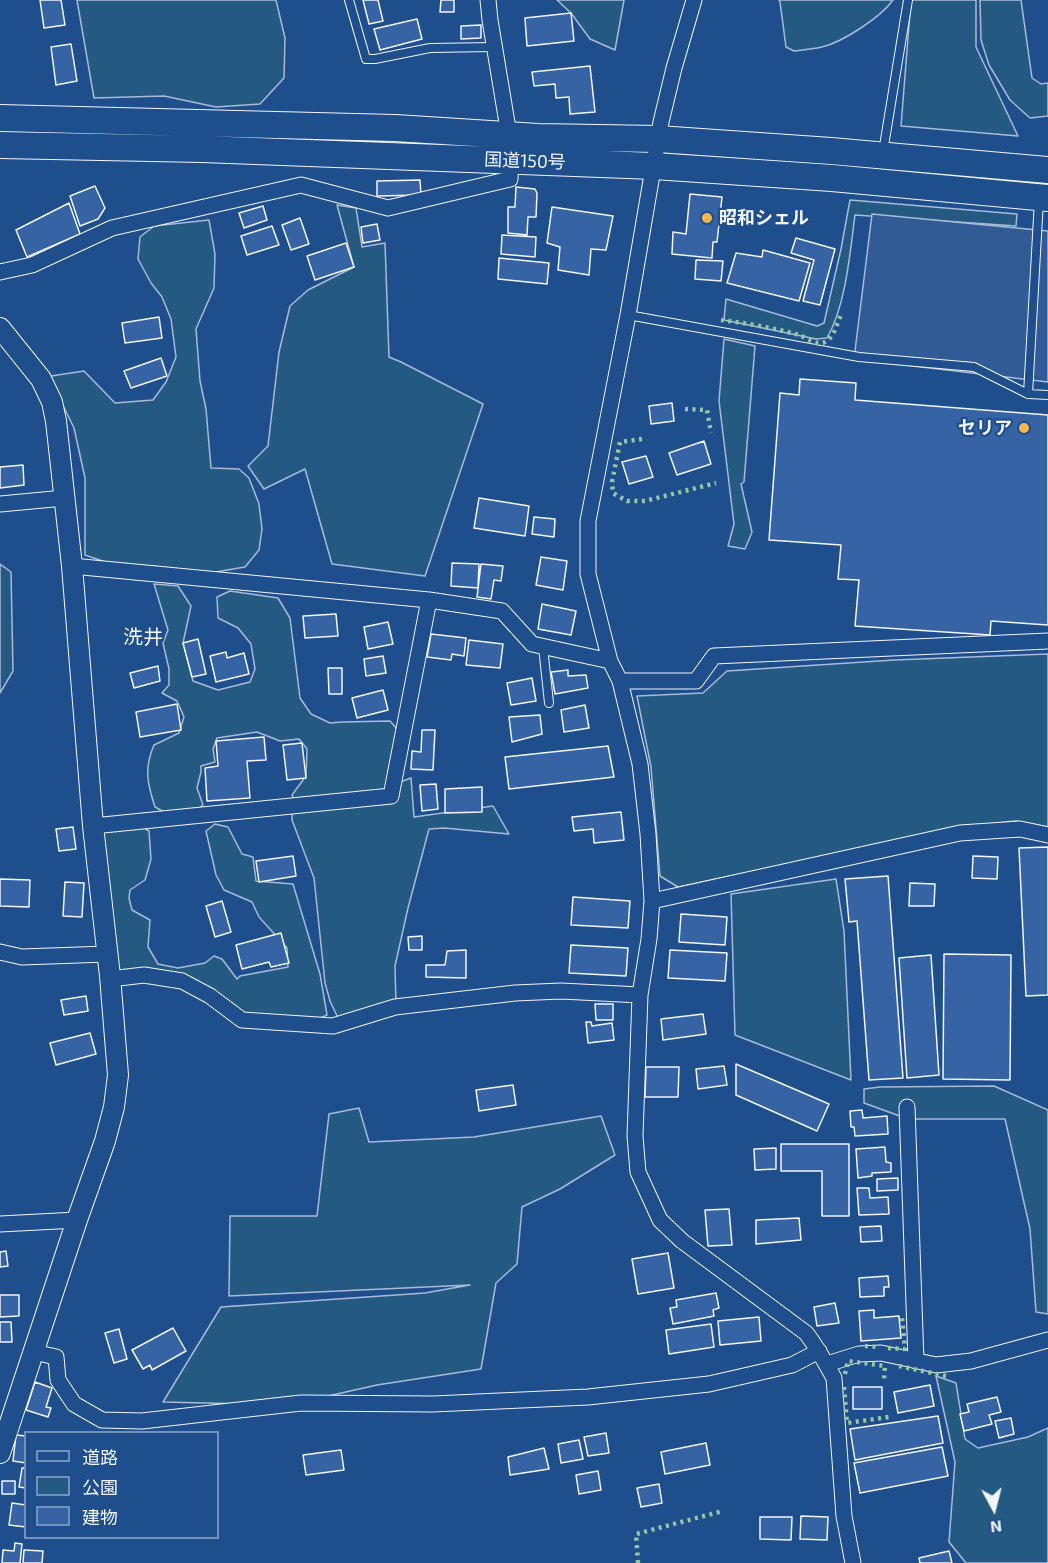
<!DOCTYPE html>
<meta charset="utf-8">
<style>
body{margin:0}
#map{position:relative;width:1048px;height:1563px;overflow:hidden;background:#1f4e8c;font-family:"Exo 2","Noto Sans JP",sans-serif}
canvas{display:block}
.legend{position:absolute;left:24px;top:1431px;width:195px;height:108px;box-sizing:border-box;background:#1f4e8c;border:2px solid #7391ba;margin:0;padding:8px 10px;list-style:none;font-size:18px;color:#f2f6ff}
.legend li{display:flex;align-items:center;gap:12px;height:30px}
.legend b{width:30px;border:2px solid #7391ba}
.north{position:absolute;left:964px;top:1479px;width:60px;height:60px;-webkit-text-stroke:4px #1f4e8c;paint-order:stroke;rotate:173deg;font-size:16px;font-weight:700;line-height:24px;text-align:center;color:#f2f6ff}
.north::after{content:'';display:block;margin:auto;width:21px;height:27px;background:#f2f6ff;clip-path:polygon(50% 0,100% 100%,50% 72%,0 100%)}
</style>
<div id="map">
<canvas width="1048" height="1563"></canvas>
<ul class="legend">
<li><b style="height:8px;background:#1f4e8c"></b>道路</li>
<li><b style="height:16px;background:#245a82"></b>公園</li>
<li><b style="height:16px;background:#3563a3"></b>建物</li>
</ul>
<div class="north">N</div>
</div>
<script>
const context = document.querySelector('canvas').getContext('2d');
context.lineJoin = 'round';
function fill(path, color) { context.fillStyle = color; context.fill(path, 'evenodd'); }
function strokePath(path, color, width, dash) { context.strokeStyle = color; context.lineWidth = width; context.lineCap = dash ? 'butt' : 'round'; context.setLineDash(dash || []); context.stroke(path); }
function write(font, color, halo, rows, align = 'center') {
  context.font = font + ' "Exo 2","Noto Sans JP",sans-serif'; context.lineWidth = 4.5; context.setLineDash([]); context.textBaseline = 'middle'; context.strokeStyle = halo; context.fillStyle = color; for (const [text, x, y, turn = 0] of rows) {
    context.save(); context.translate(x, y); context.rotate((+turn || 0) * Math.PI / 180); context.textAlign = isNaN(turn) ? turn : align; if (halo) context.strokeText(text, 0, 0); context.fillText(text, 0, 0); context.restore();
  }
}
const green = new Path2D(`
 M77 0H276L285 38 284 78 260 104 216 107 164 96 94 98Z
 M557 0H624L615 50 590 39 571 13Z
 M779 0H893C881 17 843 42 822 47 813 49 803 50 794 51L786 47 780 2Z
 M911 0H976V47L1018 136 901 126Z
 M980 0H1021L1032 78 1041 84 1048 83V116L1030 118 1010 100 989 65 981 40Z
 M850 200 1017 214 1016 226 855 215C850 252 846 305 827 338L816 339 724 320 726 299 817 326 824 323 841 249Z
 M337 205 356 208 362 247 385 243 389 357 401 362 483 404 425 576 332 564 305 469 264 489 248 466 268 446 279 352 290 306 308 290 354 267Z
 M209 220 215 254 214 288 196 329 200 381 206 409 211 468 239 469 249 478 259 504 262 529 259 550 245 567 204 574 153 566 120 567 85 555V478L74 428 56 391 51 376 84 371 115 403 153 400 166 382 176 357 171 319 162 297 151 283 138 259 140 237 154 226Z
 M724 339 755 346 744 482 741 484 752 532 745 549 728 546 734 524 719 401Z
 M0 564 11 572 13 671 0 693Z
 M154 584 178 586 191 606 183 643 193 681 218 690 250 682 255 669 251 644 238 628 218 618 217 597 230 591 278 598 290 618 300 698 311 714 330 723 343 722 390 721 397 729 398 783 411 778 414 817 493 806 509 834 444 828 429 829 408 908 395 966 396 1004 338 1018 330 1001 325 983 314 878 292 820V806L296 803 292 795 306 776 307 749 299 739 280 741 257 732 217 738 213 749 215 762 201 766V772L197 788 203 805 194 812 166 813 155 807C147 783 144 768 154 745L179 733 184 717 177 701 162 693 169 685V669L163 643 168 630Z
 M1048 654V827L1016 821 1005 822 793 863 678 887 660 876 651 767 637 696 703 693 727 671 894 660Z
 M129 819 149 831 151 859 145 880 130 890 129 898 132 910 150 920 148 947 158 964 178 968 205 963 214 956 222 959 237 979 240 976 288 967 287 948 259 917 252 902 224 890 216 875 206 831 215 824 228 827 242 854 253 857 256 881 293 884 320 974 327 1015 318 1019 255 1020 182 981 110 976 91 829Z
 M836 879 844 931 851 1080 735 1035 731 894Z
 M994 1086 1048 1110V1314L1036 1312 1030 1229 1005 1119H908L864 1103V1089L880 1087Z
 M359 1108 369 1142 474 1137 601 1116 615 1155 560 1189 522 1207 517 1264 496 1283 481 1369 377 1385 288 1405 163 1402 221 1307 425 1293 470 1285 229 1296 230 1216H317L329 1114Z
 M936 1376 956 1383 965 1439 978 1448 1028 1437 1048 1428V1563H966L949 1542 955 1462Z`);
fill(green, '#245a82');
strokePath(green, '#a8bbd7', 1.5);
const parking = new Path2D(`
 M872 214 1048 231V382L854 359Z`);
fill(parking, '#305b95');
strokePath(parking, '#a8bbd7', 1.5);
const building = new Path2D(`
 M40 0H61L65 25 44 28Z
 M363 0H378L383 21 369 24Z
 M441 0H454V12H440Z
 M571 13 574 41 527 46 525 18Z
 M417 19 422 39 380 50 374 29Z
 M481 25V38L461 39V26Z
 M71 44 77 81 56 85 51 47Z
 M590 66 595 112 570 114 569 97 556 98 555 84 534 86 532 72Z
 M420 180 421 195 377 196V181Z
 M95 186 105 208 98 219 80 226 70 196Z
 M516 187 535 189 537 193 536 217H528L527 235 508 233V207H515Z
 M690 194 722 197 717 242H713L712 258 672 254 673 232 686 234Z
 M69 203 80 234 27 257 16 230Z
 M263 206 267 220 244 228 239 213Z
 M552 207 613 216 606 250 591 249 589 275 558 270 560 247 547 243Z
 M300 218 309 244 291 250 282 225Z
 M377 224 380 240 363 243 361 227Z
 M272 226 279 245 247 255 241 236Z
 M502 235 536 237 535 257 501 254Z
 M796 238 835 249 820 305 803 301 814 260 791 253Z
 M346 243 354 267 315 280 307 256Z
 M763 250 810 263 799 301 727 283 736 253 762 257Z
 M499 258 549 263 547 284 498 279Z
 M696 260 723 261 721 281 695 279Z
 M159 317 162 338 125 343 122 323Z
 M161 358 167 376 131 388 124 371Z
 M800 379 856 383 855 400 1048 415V625L991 621 990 635 855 626 859 580 838 579 841 545 769 540 780 393 799 395Z
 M672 403 674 421 651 424 649 406Z
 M704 441 711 464 677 475 669 453Z
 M646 456 653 477 629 484 622 462Z
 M23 465 24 485 0 488V467Z
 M479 498 529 506 525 536 474 528Z
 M534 517 555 519 554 537 532 534Z
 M541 557 567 561 563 590 536 585Z
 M452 563 479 564 478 588 451 586Z
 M481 564 503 566 501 581 494 580 491 599 477 597Z
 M542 604 576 611 571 635 538 629Z
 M336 614 338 636 305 638 303 616Z
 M388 622 393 644 368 649 364 627Z
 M431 634 466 638 464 656 452 654 451 660 427 657Z
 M198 639 206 674 192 677 183 643Z
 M469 640 503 644 500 668 466 665Z
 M226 652 227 658 244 653 249 674 216 682 210 656Z
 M383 656 386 673 366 676 364 659Z
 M158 666 160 681 134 688 130 673Z
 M328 668H342V694H329Z
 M568 670V676L586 675 588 688 555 694 551 672Z
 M532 678 536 701 511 705 507 683Z
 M383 690 388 710 357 718 352 698Z
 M177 704 181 730 140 737 136 712Z
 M585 705 589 728 564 732 561 710Z
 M540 715 542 734 512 742 509 717Z
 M422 730H435L433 770 411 769 412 751 421 752Z
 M264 737 266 760 247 761 250 798 207 801 205 768 218 766 216 741Z
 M302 743 306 778 287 780 283 745Z
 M608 746 614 777 509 789 505 757Z
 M436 784 438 809 422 811 420 785Z
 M482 787V812L445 813V789Z
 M621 812 624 840 594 843 593 829 574 831 572 817Z
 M73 827 76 849 59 851 56 829Z
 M1048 847V995L1026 996 1019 848Z
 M293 856 296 876 259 882 256 861Z
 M973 856 998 857 997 879 972 878Z
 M888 876 903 1078 869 1080 857 921 849 922 845 879Z
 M0 879 30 880 29 907 0 906Z
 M65 882 84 883 82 917 63 916Z
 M910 883 935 884 934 906H909Z
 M573 897 630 901 628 928 571 925Z
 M222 901 231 932 215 937 206 906Z
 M681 914 727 917 725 945 679 942Z
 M281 933 289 963 271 967 269 962 242 969 236 945Z
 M422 936V950H409L408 937Z
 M571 945 628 948 626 976 569 973Z
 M466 950V978L426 977V965H445L447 951Z
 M670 950 727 953 725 981 668 978Z
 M944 954 1011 955 1010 1080 943 1079Z
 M931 955 939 1075 907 1078 899 958Z
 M86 996 88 1011 64 1015 61 1000Z
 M595 1004H613V1020H596Z
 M703 1014 706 1034 663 1040 661 1019Z
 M586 1022H591L592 1026 612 1023 614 1040 588 1043Z
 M90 1033 96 1054 56 1065 50 1043Z
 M736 1064 829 1104 817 1131 736 1095Z
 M724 1066 727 1085 698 1089 696 1069Z
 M646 1067H679L678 1097H645Z
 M513 1085 516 1105 479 1111 476 1090Z
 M862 1110 863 1118 887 1116 888 1134 855 1136 854 1127H851L850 1111Z
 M781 1144H849V1216H822V1171H781Z
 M885 1147 886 1162 891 1163V1172L872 1173V1176L858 1178 856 1149Z
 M776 1148V1169L755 1170 754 1149Z
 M898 1178V1190L877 1191V1179Z
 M857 1188H869L870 1198 888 1197 889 1214 859 1215Z
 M729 1209 732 1245 708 1246 705 1210Z
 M799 1218 801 1240 756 1244V1220Z
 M881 1226 882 1241 861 1242 860 1227Z
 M6 1251 8 1266 0 1267V1252Z
 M668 1253 674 1288 638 1294 632 1259Z
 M888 1276 889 1287H884V1296L860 1297 859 1278Z
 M716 1293 719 1308 713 1310 714 1316 673 1324 670 1308 677 1307 676 1300Z
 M0 1295H19V1316L0 1317Z
 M835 1303 839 1323 817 1326 814 1307Z
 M874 1310V1318L899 1316 901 1338 861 1341 859 1311Z
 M759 1317 761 1341 720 1345 718 1321Z
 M0 1322H11L12 1342H0Z
 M711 1324 714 1347 669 1354 666 1330Z
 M173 1328 186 1351 152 1370 150 1365 143 1369 132 1350Z
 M119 1329 127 1359 114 1363 105 1333Z
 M35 1382 52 1388 46 1407 51 1408 48 1417 26 1410Z
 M930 1385 934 1406 898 1413 894 1392Z
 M853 1387H882V1409H853Z
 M997 1397 1001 1412 989 1415 992 1424 964 1431 960 1414 969 1412 967 1404Z
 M938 1416 943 1443 855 1460 850 1429Z
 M1011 1418 1014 1434 999 1438 995 1421Z
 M606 1433 609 1453 588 1456 584 1437Z
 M16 1435 26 1436V1463L13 1461Z
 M579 1440 583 1459 561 1463 558 1444Z
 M706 1443 710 1465 665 1474 661 1452Z
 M942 1447 948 1476 860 1493 854 1463Z
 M544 1448 549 1469 510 1475 508 1457Z
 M341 1450 344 1470 306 1475 303 1455Z
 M22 1468H26V1488L19 1487Z
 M598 1471 601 1490 579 1494 576 1475Z
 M2 1481H15V1494H2Z
 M659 1484 662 1503 641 1507 637 1488Z
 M12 1503 26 1505V1527L9 1525Z
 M801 1516 828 1517 827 1540 800 1539Z
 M760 1517H792L791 1540 760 1539Z
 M15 1543 22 1544 20 1563H2L3 1550 14 1551Z
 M24 1550 43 1551 42 1563H23Z
 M949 1551 952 1563H920L919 1558Z`);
fill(building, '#3563a3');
strokePath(building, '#f2f6ff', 1.5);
const service = new Path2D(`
 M349 0 366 59H375L430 48 494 47
 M883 152 908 0
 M628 315 859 357 974 367 1028 394 1048 395
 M1028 394 1039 200
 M543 647 549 703`);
const minor = new Path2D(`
 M488 0 490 20 509 135
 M694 0 674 68 661 122 628 315 588 521V574L610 661 620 681 640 764 648 834 652 901 649 939 640 995 635 1136 638 1172 660 1220 682 1241 806 1333C817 1347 825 1362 834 1378L844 1516 853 1563
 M0 272 32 265 112 228 301 185 388 208 510 179 511 160
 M0 504 64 498
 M72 566 429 600 502 611 532 644 610 661
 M620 681H696L714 656 1048 641
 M93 826 391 796 429 600
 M652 901 960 833 1020 829 1048 835
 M0 952 22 957 107 954
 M110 979 144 975 182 981 210 996 242 1020 333 1026 395 1007 515 993 561 991 640 995
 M907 1107 916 1361
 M0 1224 77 1220
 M34 1352 56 1357 58 1380 74 1404 102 1420 142 1421 301 1403 433 1404 588 1397 709 1384 792 1365 819 1351
 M827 1364 859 1354 881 1353 936 1365 971 1361 1048 1340`);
const tertiary = new Path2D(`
 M0 328 41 379 52 402 56 421 72 566 93 826 110 976 118 1075 114 1107 105 1141 77 1220 0 1453`);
const trunk = new Path2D(`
 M0 118 395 128 538 137 658 139 831 151 1048 170
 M0 145 202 149 654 166 832 178 1048 198`);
strokePath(service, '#f2f6ff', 10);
strokePath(minor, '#f2f6ff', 17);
strokePath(tertiary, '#f2f6ff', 22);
strokePath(trunk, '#f2f6ff', 28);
strokePath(service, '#1f4e8c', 8);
strokePath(minor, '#1f4e8c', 15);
strokePath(tertiary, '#1f4e8c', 20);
strokePath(trunk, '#1f4e8c', 26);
strokePath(new Path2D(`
 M721 320C746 323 774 328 799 335 807 338 816 346 825 342 834 338 837 323 841 315
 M685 409 707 410 711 433
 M642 439 620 442 612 482 613 493 627 501H645L716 483
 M865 1346 877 1347
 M888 1348 905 1349 902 1318
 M899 1366 946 1376
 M845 1374 848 1361 885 1366 884 1380
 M844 1387 847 1423 889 1417
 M638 1563 636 1534 723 1511`), '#97c8a6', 4.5, [3, 4.5]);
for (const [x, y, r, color] of [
 [707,218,6,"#ffb74d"],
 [1024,428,6,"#ffb74d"]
]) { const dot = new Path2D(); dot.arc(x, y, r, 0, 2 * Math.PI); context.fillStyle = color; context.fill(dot); strokePath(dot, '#1f4e8c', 2); }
write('18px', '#f2f6ff', '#1f4e8c', [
 ["国道150号",525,161,2]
]);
write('bold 18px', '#f2f6ff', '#1f4e8c', [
 ["昭和シェル",719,218],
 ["セリア",1012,428,"right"]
], 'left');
write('20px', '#f2f6ff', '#1f4e8c', [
 ["洗井",143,637]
]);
</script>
